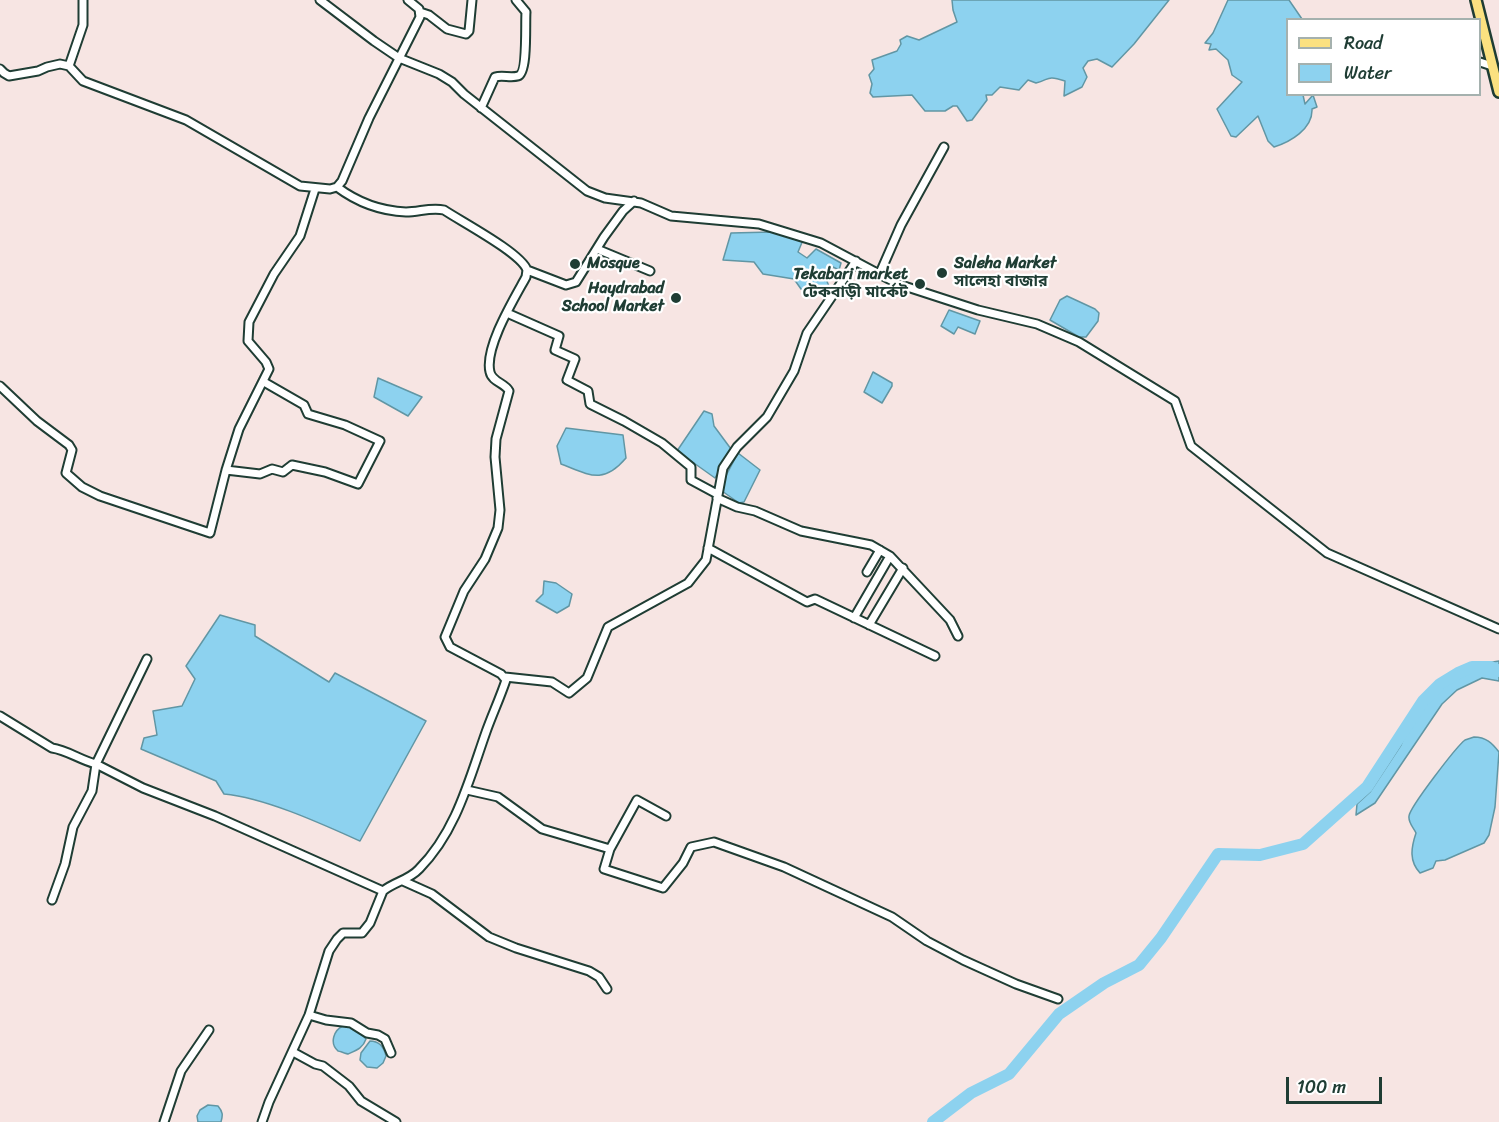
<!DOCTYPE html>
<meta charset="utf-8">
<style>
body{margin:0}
#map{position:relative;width:1499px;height:1122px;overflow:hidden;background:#f7e5e3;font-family:Sriracha,sans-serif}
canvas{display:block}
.legend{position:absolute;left:1286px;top:18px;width:195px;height:78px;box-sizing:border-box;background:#fff;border:2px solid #a5b1ae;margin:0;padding:8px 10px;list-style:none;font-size:18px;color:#1f3d34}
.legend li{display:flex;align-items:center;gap:12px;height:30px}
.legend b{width:30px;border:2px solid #a5b1ae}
.scale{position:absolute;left:1286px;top:1077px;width:96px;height:27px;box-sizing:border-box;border:3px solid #1f3d34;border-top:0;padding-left:8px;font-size:18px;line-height:21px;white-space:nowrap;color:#1f3d34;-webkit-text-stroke:4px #fff;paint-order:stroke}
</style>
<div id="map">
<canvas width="1499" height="1122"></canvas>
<ul class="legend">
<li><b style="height:8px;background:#fbe180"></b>Road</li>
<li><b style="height:16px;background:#8dd2ef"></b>Water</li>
</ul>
<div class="scale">100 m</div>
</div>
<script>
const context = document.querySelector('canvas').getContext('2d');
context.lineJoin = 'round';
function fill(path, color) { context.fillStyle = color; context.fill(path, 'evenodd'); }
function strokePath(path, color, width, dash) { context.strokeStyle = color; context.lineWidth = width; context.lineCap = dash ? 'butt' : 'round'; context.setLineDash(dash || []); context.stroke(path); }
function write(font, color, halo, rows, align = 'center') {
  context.font = font + ' Sriracha,"Noto Sans Bengali",sans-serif'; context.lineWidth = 4.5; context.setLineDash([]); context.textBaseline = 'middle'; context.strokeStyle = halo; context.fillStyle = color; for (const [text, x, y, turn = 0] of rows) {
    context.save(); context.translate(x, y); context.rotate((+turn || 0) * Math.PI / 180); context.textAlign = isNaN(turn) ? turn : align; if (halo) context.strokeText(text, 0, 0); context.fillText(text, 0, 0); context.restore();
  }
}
const water = new Path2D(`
 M952 0H1169L1134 44 1112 67 1097 59 1088 61 1083 68 1087 77 1082 87 1064 96 1065 81C1046 75 1051 79 1036 83L1028 80 1019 90 1000 87 992 95H986L987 100 972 120 967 121 957 106H953L945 111H925L912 95 873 97 870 93 872 84 869 75 874 69 872 60 897 51 901 44 900 40 907 36 919 40 957 22 953 10Z
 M1228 0H1289L1302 19 1288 20V94L1303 95 1305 104 1313 95 1317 107 1312 109C1313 129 1290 142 1274 147L1268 141 1258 116 1236 137 1231 136 1217 109 1242 82 1232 75 1228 60 1216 49 1209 50 1211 44 1205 43 1213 33Z
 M772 232 803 240 798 252 807 258 816 249 841 263 839 270 833 267 826 279 831 291 801 289 794 279 763 274 754 262 723 260 731 233Z
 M1067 296 1095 309 1099 313 1098 321 1086 337H1079L1050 320 1060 300Z
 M949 310 980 321 975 334 958 327 954 334 941 326Z
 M873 372 892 383V386L882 403 864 392Z
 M378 378 422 397 408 416 374 397Z
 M704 411 712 414 714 426 731 449 715 478 677 451Z
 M566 428 623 435 626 458C603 485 590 475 561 464L557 446Z
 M738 453 760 470 744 502 739 503 722 491 721 485Z
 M544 581 556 583 572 594 569 606 557 613 536 601 543 594Z
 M220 615 255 625V636L329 682 335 673 426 721 360 841C322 824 266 798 224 794L216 781 141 749 144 738 157 735 153 711 182 706 195 679 186 666Z
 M1499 661V681L1482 678 1457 690 1442 704 1375 803 1356 815 1357 804 1370 792 1401 745 1413 717 1443 681 1474 665Z
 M1474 737C1486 737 1492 743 1499 752L1495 807 1489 835 1484 843 1445 860 1436 861 1433 868 1420 873C1409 861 1411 848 1416 833 1414 828 1408 823 1409 816 1410 807 1456 747 1465 740 1468 739 1471 738 1474 737Z
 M343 1026C354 1026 359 1030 366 1039 363 1048 357 1050 348 1054 347 1054 339 1051 338 1051 329 1043 334 1030 343 1026Z
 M370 1041C379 1041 384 1047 386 1056L383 1063 377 1068 367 1067 360 1060 361 1053Z
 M208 1105 218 1106C223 1112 223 1115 221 1122H198L197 1116 200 1110Z`);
fill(water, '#8dd2ef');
strokePath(water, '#6196a4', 1.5);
strokePath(new Path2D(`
 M933 1122 971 1093 1009 1074 1059 1014 1104 983 1139 965 1161 938 1218 854 1260 855 1303 844 1367 787 1423 701 1440 684 1458 673 1472 667H1491L1499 671`), '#8dd2ef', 12);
const minor = new Path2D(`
 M320 0 374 41 399 58 439 74 452 82 464 94 587 191 605 198 641 203 671 216 759 224 821 243 898 284 978 310 1037 324 1079 342 1175 401 1191 446 1327 553 1499 629
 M420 12 429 15 447 29 466 34 469 31 472 0
 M1480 62 1492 66
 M69 66 83 25V0
 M0 69 4 73 9 76 38 71 47 67 60 64 69 66 83 81 186 120 300 186 330 189 337 187 342 181 369 118 420 17 419 9 408 0
 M481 108 495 77C502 75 511 78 518 76 528 73 525 23 526 12L516 0
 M597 249 650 271
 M527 270 566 285 576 282 604 237 623 211 634 201
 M880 273 901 225 944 147
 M507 313 559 336 555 350 575 359 567 380 588 391 590 404 624 421 662 443 691 467V480L717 494
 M0 386 37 421 69 445 72 450 66 473 82 487 100 496 210 533 226 470 239 429 269 369 266 362 248 341 249 322 274 274 300 236 315 189
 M226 470 260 474 272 469 283 472 292 465 325 472 358 484 380 441 345 425 308 414 304 405 264 382
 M717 498 737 507 755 511 801 531 871 545 890 556 950 620 958 636
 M708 548 807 602 815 599 935 656
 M867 572 880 550
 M854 618 890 556
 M869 625 903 568
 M147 659 96 764 143 788 215 816 383 891
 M505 677 552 682 569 693 587 678 608 627 688 583 706 560 723 468 737 447 767 417 794 371 807 333 856 261
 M0 716 52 748C67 750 80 760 96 764L92 791 73 827 65 864 52 900
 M467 790 498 797 542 829 610 849 604 869 663 888 683 863 691 847 714 842 784 867 892 917 927 941 963 960 1016 984 1058 999
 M610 849 637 800 666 816
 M403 881 432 894 489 937 516 948 589 971 599 977 607 989
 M309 1015 326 1020 351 1023 367 1033 378 1035 385 1039 391 1053
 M293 1052 315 1064 323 1066 349 1086 361 1101 396 1122
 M164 1122 181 1071 209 1030
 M262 1122 269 1102 309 1015 329 951 337 939 343 933H362L370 923 383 891C394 882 409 880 419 869 456 832 469 780 486 732 492 715 500 698 506 680L501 674 450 647 445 637 464 591 485 559 498 528 500 510 495 457 496 439 509 391C505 383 492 382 490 372 484 348 514 299 526 277L527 270C521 253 462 222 444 210 431 207 419 212 406 212 381 211 357 202 337 187`);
const major = new Path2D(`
 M1476 0 1499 92`);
strokePath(minor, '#1f3d34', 11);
strokePath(major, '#1f3d34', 14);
strokePath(minor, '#fff', 7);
strokePath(major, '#fbe180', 9);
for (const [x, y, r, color] of [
 [575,264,6,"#1f3d34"],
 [942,273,6,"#1f3d34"],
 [920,284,6,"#1f3d34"],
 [676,298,6,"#1f3d34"]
]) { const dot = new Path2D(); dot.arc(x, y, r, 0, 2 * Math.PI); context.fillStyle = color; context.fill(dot); strokePath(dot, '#fff', 2); }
write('bold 16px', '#1f3d34', '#fff', [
 ["Mosque",587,264],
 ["Saleha Market",954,264],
 ["সালেহা বাজার",954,282],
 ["Tekabari market",908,275,"right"],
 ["টেকবাড়ী মার্কেট",908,293,"right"],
 ["Haydrabad",664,289,"right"],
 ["School Market",664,307,"right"]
], 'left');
</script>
